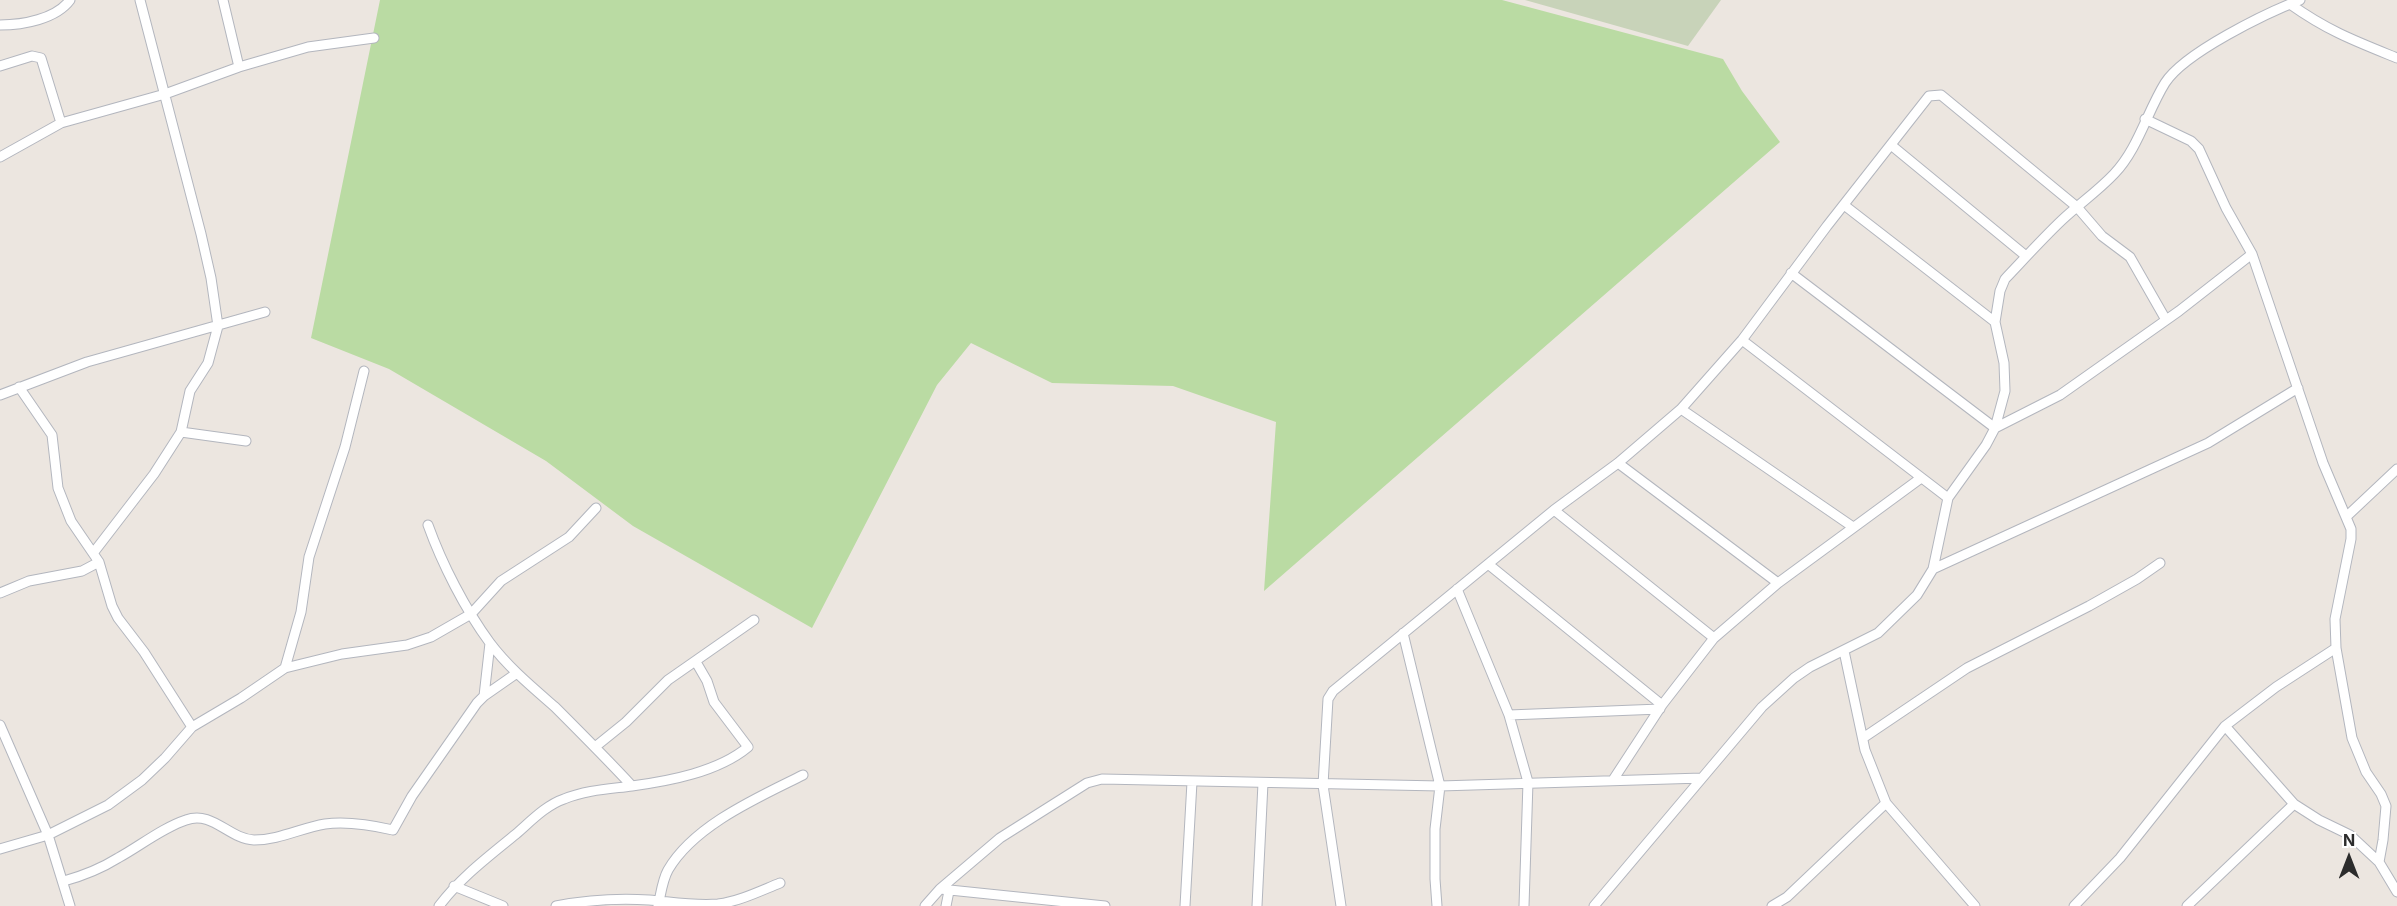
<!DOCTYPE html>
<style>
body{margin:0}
#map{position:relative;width:2397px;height:906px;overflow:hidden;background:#ece6e0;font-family:Inter,sans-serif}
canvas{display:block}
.north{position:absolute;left:2319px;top:828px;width:60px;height:60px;-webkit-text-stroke:4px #fff;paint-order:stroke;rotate:0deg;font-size:16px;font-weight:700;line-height:24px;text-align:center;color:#2c2c2c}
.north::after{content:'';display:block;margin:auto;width:21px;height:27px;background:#2c2c2c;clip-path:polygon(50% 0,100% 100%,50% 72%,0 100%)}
</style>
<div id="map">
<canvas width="2397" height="906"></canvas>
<div class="north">N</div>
</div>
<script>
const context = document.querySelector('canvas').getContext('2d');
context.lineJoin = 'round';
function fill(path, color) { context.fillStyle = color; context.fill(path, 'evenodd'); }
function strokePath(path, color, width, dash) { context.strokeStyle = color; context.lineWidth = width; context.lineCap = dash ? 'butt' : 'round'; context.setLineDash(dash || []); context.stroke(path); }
fill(new Path2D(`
 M380 0H1502L1723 59 1742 91 1780 142 1264 591 1276 422 1173 386 1052 383 971 343 937 385 812 628 633 526 546 461 389 369 311 338Z`), '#badba3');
fill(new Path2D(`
 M1525 0H1721L1688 46Z`), '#c8d3b9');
const street = new Path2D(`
 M223 0 239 67
 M2290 4C2328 31 2355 41 2397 58
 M0 25C23 25 56 19 70 0
 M0 66 32 56 41 58 61 123
 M2145 119 2191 141 2199 149 2226 208 2252 254 2323 463 2351 529V539L2335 619 2336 648 2352 738 2366 772 2381 794 2386 806 2383 840 2379 862 2397 892
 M1891 145 2026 256
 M0 157 61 123 165 94 239 67 308 47 374 38
 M1844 205 1995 322
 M1791 273 1995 428 2060 395 2179 311 2252 254
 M1742 340 1948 498
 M19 387 52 435 58 488 71 521 99 562 112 606 118 618 144 652 192 727
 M0 395 87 362 265 312
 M1681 409 1853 527
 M181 432 246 441
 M1618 463 1778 583
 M1554 510 1714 638
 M2346 517 2397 469
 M428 525C442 564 465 609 490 643 508 667 532 687 555 707 581 733 607 759 632 786
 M94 552 154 474 181 432 190 391 208 363 218 326 211 278 201 234 140 0
 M1488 564 1662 705
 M1933 569 2208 443 2298 388
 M1457 589 1509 715 1660 709
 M0 593 29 581 82 571 99 562
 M1403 633 1440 786 1435 829V879L1437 906
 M1844 651 1865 750 1886 803 1975 906
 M285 668 301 612 309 557 345 447 364 371
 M484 696 517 673
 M1509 715 1528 782 1524 906
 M0 725 48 835 70 906
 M2225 726 2294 804 2319 820 2350 835 2379 862
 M1863 738 1967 668 2089 606 2137 579 2160 563
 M595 747 626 722 668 680 754 620
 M1613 780 1662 705 1714 638 1778 583 1921 478
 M0 849 48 835 108 805 142 780 165 758 192 727 241 698 285 668 342 654 407 645 431 637 471 614 501 581 569 537 596 508
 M64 881C82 876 102 868 118 858 140 846 162 828 186 820 212 810 229 839 254 840 279 840 301 828 325 824 347 821 371 825 393 830L412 796 477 703 484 696 490 643
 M454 886 503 906
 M940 889 1105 906
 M439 906C461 877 488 857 516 834 530 822 546 805 564 799 586 790 609 789 632 786 669 781 718 772 748 747L714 702 707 681 696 662
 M556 906C587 900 617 898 649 900 672 902 694 906 718 904 740 901 760 891 780 883
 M658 906C661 894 662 881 668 870 694 825 759 797 803 775
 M925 906 940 889 1000 838 1087 783 1102 779 1440 786 1702 778
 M946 906 949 891
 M1185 906 1192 782
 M1257 906 1263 783
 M1341 906 1323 785 1328 699 1333 691 1554 510 1618 463 1681 409 1742 340 1827 226 1929 96 1941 95 2077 207 2102 236 2130 257 2166 320
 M1594 906 1762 707 1794 678 1810 667 1878 633 1917 595 1933 569 1948 498 1986 445 1995 428 2005 391 2004 363 1995 322 2000 291 2005 279C2024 259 2043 238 2062 220 2079 204 2098 191 2114 174 2138 149 2147 112 2165 83 2184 53 2266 13 2300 0
 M1772 906 1787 897 1886 803
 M2074 906 2120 858 2225 726 2276 687 2336 648
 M2187 906 2294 804`);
strokePath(street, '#b3b6be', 11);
strokePath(street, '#fff', 9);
</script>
